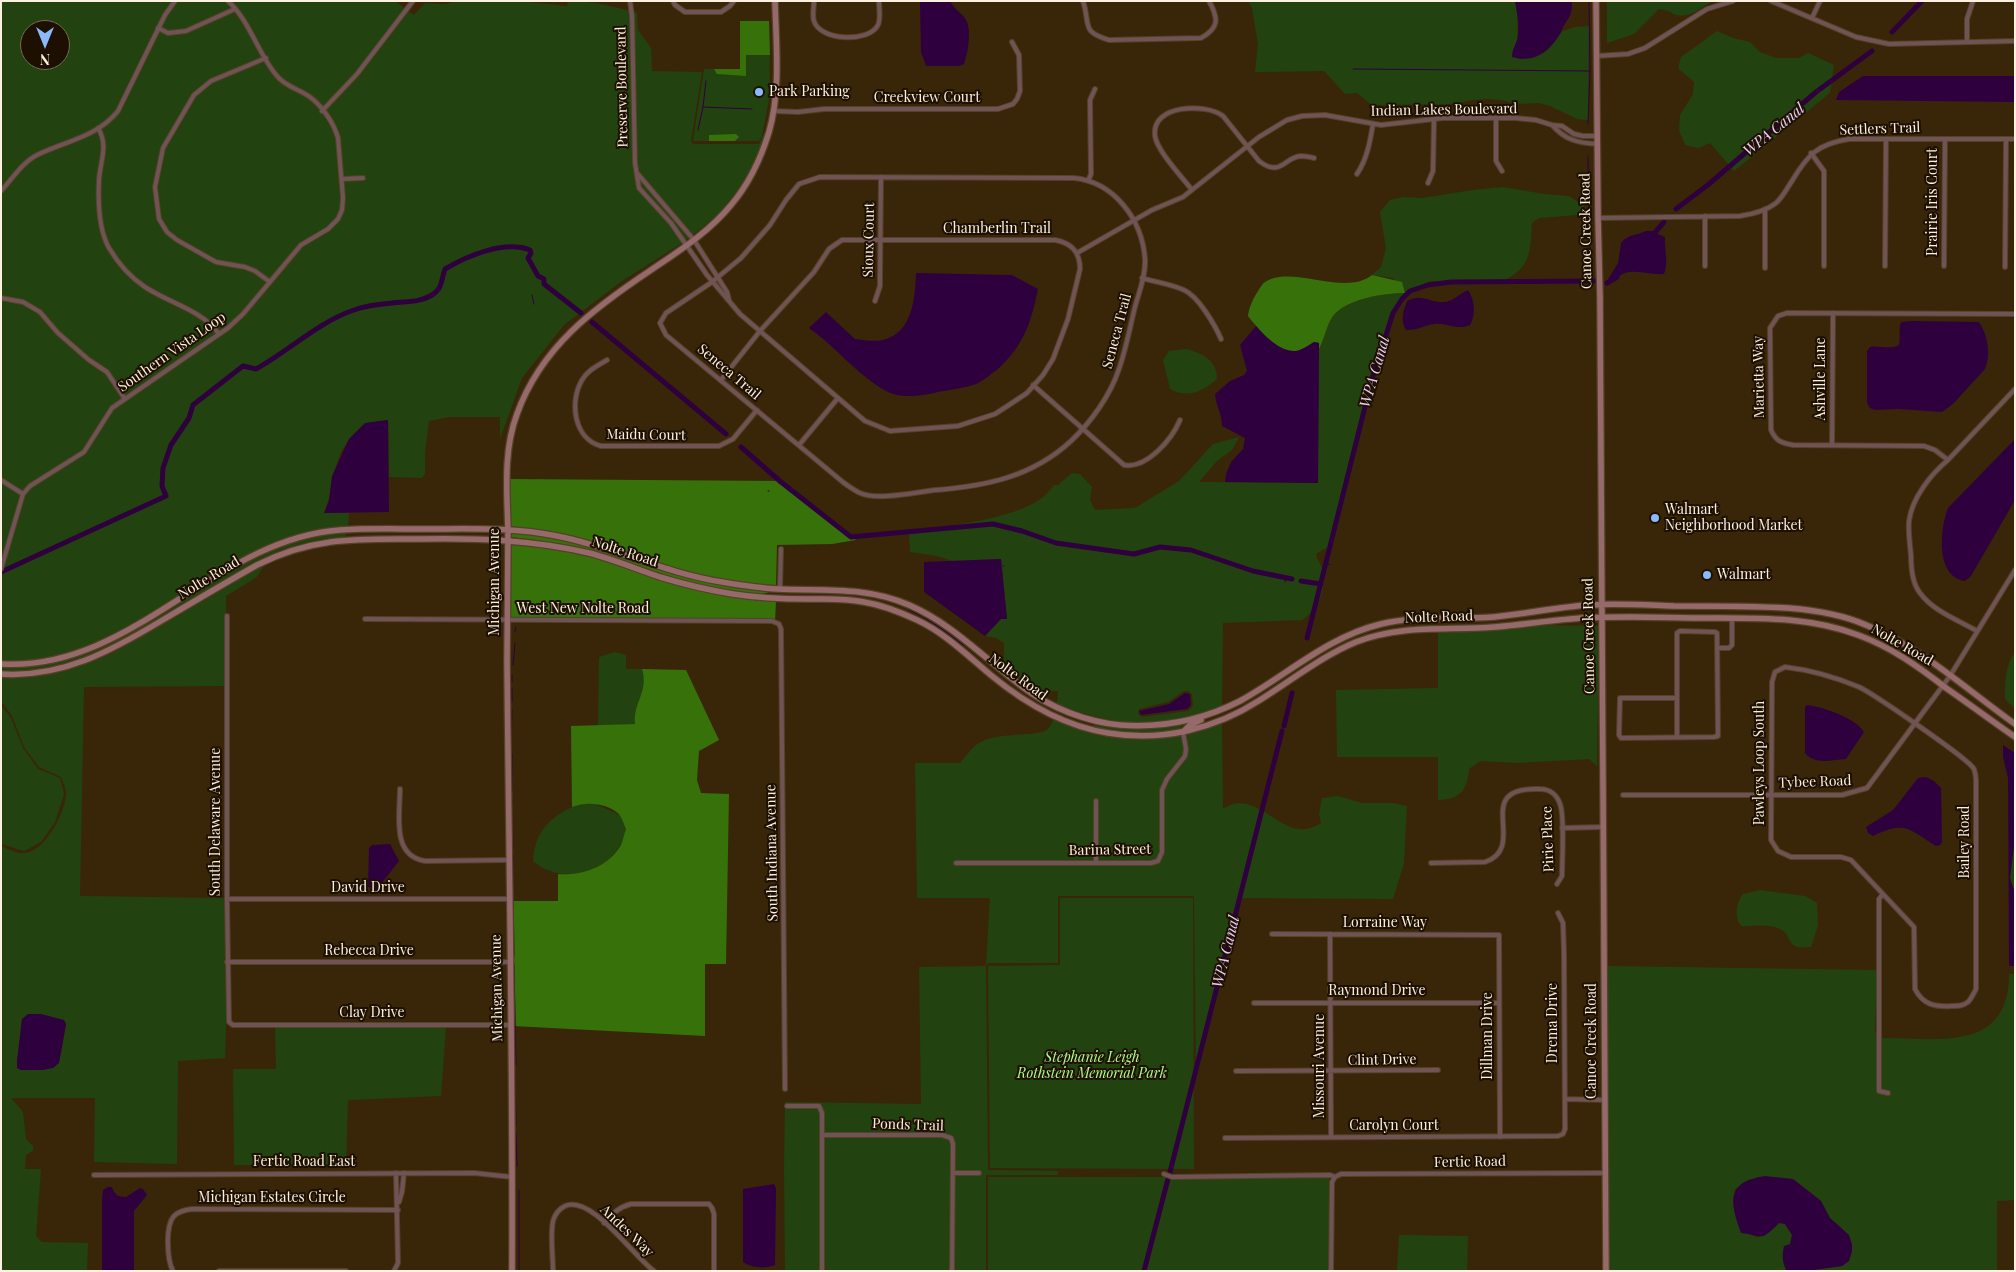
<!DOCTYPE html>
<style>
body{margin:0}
#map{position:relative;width:2016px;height:1272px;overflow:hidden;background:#392608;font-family:"Playfair Display",serif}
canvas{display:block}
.frame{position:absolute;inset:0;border:2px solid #fcf0e0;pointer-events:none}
.north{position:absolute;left:20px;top:20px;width:50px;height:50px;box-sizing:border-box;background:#1d1000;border:1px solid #766a5a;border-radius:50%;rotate:180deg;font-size:14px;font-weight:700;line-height:20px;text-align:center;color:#fcf0e0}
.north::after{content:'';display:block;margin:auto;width:18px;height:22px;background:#8abafc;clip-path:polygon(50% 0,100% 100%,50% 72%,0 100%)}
</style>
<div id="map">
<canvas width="2016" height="1272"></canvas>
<div class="frame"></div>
<div class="north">N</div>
</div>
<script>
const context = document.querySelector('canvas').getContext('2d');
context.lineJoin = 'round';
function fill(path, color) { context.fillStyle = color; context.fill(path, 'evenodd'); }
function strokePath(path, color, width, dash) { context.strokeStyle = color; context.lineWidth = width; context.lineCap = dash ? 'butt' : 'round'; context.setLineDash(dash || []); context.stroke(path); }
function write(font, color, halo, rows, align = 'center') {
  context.font = font + ' "Playfair Display",serif'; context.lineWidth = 4; context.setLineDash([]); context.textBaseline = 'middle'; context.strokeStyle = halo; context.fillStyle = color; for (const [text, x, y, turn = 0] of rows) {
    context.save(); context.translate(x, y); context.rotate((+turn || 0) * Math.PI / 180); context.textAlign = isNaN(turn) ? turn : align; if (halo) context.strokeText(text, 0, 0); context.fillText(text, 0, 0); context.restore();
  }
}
fill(new Path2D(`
 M1 1H395L414 15 425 3C435 3 445 7 454 1H515L567 6 568 1C592 1 614 6 637 13L638 30 651 48 652 71 702 72 691 141 693 144H759L765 131 763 143 747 178 717 216 682 243 622 281 564 325 522 378 500 439V417H449L429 421 425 453V474L422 478 389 477 388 420C382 421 371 421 365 424 362 425 359 429 356 432 332 454 334 484 325 513H349L348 527C252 528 172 612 87 648 59 660 31 660 1 662ZM30 30H60V60H30Z
 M1248 1H1515C1520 21 1516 39 1518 59L1534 58 1547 51 1563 31 1575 27 1589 26 1588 120 1577 119 1550 106 1539 103 1514 104 1502 100 1488 99 1472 100 1454 104 1372 105 1357 93 1345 94 1324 71 1255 72 1258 44 1252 8Z
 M1607 1H1712C1702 8 1687 20 1674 14 1668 11 1667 10 1659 9L1634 34 1607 43Z
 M740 21H769L770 94 762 136 759 141H693L704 69H740Z
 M1717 31 1733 38 1750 42 1760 52 1776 58H1799L1808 53 1834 65 1830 93 1734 171 1710 143 1698 148 1685 145 1679 130 1680 115 1693 94 1694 82 1678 68 1681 57Z
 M1503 187 1544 194 1569 196 1584 206 1577 215 1539 218 1532 223C1530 251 1532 267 1503 281H1430L1405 293 1388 321 1365 401 1331 545 1316 554C1317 560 1320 563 1322 568 1328 587 1318 610 1302 620L1223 623 1222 706C1171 731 1111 726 1060 705L1057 704 1058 691H1033L1004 669V643L996 638 985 636 1001 619H1007L1001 559 952 561 938 556 910 552 909 532C949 525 998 522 1034 503 1042 499 1049 492 1054 485H1058L1072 473 1080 474 1092 487 1090 500 1095 510 1135 508 1179 481 1213 444 1239 437 1232 450 1217 461 1199 482 1318 483 1319 349C1325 338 1326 326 1333 316 1346 299 1384 293 1405 293L1393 278 1372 275 1381 267 1386 248 1380 212 1390 200 1403 197 1422 198 1473 190ZM1184 691H1188L1192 694 1193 706 1188 711 1142 717 1138 714 1139 709 1168 702Z
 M1186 349C1202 353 1217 360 1217 379 1203 391 1189 399 1170 389L1163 360 1169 351Z
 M347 532 345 537 322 539 282 549 238 572 116 645 75 663 36 671 1 672V667C105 673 181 591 269 550 294 539 320 535 347 532Z
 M265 564 257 577 226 596 225 686 84 687 80 896 225 898 226 1025 225 1058 178 1061 177 1164 94 1162 95 1098H11L23 1112 26 1139 33 1146V1151L26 1155 25 1169H41L36 1236 42 1242 88 1243 87 1271H1V846C8 849 17 854 24 853 45 852 64 814 66 796 67 790 63 782 61 777L39 767 24 747 12 716 1 701V677C43 680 80 668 118 650ZM22 1019H54L64 1020 66 1024 61 1055 20 1036Z
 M1542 625 1599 626 1597 766 1589 759 1518 763 1480 761 1469 769C1468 789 1460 800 1438 800V757H1337L1336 690 1438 688V631Z
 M615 652 626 655V669H642L645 680 635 724 598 726 599 657Z
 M2015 652V709L2005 699C2005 682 2005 666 2015 652Z
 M1 705 11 718 23 748 38 769 60 778 64 794 55 822 41 842 24 851 1 844Z
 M1054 719C1108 740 1169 747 1222 723L1223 809C1258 784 1284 849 1321 823L1319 814 1322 798 1338 796 1362 803H1393L1407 806 1404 863 1393 899 1240 898 1196 1068 1194 896H1058V963H988L986 966 988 1170 1058 1171V1175H986V1271H785L784 1169 785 1102 921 1104 919 967 986 966 990 898H917L915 763H960C965 757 970 750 976 745 996 730 1038 738 1048 729 1050 727 1052 722 1054 719Z
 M1094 722C1126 729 1155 728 1187 723 1167 741 1118 733 1093 727Z
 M579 804H595L620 815 626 829C624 834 623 840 621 844 604 875 559 884 533 861 535 830 551 816 579 804Z
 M2015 838V893L2010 878Z
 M1760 890 1805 896 1817 903 1818 925 1811 947C1806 947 1799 948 1795 946 1788 943 1789 932 1780 929 1767 923 1755 927 1741 926 1734 917 1736 903 1743 894Z
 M1060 898H1193L1194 1169 990 1168 988 966 1060 965Z
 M1607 966 1877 970 1875 1032 1880 1033 1882 1038C1938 1038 2009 1053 2009 974H2015V1200L1997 1201V1271H1806L1842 1266 1849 1261 1852 1251V1244L1841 1227 1830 1219 1821 1201 1793 1179H1750L1734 1190 1751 1234 1757 1238 1774 1228 1779 1223 1785 1224 1792 1235 1786 1270 1796 1271H1608Z
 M275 1027H446L441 1096 348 1100 346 1165H234L233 1069H276Z
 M988 1177H1329V1271H988Z
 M1399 1235 1468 1236 1467 1271H1397Z`), '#224310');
fill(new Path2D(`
 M740 21H769L770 55H746V76L717 74 714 69H740Z
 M736 134 739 137 735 141H709V135Z
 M1372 275 1402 282 1405 293C1384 293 1346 299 1333 316 1326 326 1325 338 1319 349V343L1314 342C1309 345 1302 351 1296 351 1277 352 1259 330 1248 316 1249 307 1253 299 1258 291 1260 288 1262 284 1265 282 1291 264 1345 297 1372 275Z
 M509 479 779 481 856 540 832 544 777 545 776 586 717 579 689 572 620 550 561 534 510 526Z
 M510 532 559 539 619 555 688 577 717 584 772 591C739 607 633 562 596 552 568 544 539 540 510 537Z
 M510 543 553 548 594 557 697 590 759 601H776L775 622 509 618Z
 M642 669 686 670 719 740 699 751 697 780 701 793 729 794 726 964H705V1036L513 1026 511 901H558V874C582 876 608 867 621 845 623 840 624 834 626 829 624 825 622 818 619 814 607 803 586 801 572 807L571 726 635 724C633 702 649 692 642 669Z`), '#367209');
fill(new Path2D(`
 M920 1H950C954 9 961 12 966 20 972 30 968 52 964 64L959 66H926L921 52Z
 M1515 1H1572C1572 19 1568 16 1562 30 1552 49 1536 64 1512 57 1512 48 1518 42 1518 34 1519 23 1517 12 1515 1Z
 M1863 76H2015V102L1836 100 1839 92Z
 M1646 231H1658V234L1665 237C1664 249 1669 262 1664 274 1649 276 1624 264 1616 281H1607L1618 263 1621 243C1628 234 1636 236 1646 231Z
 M916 273 1012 275 1038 289C1031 323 1024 345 998 369 991 374 983 381 976 384 964 388 950 390 938 392 923 396 900 399 886 391 857 375 836 347 809 328L826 312 855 339C864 340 875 342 883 340 913 333 915 297 916 273Z
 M1468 290C1475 300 1476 315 1470 325 1455 331 1447 322 1434 324 1422 326 1420 330 1406 330 1400 320 1403 312 1407 301 1422 293 1428 302 1443 302 1453 302 1459 294 1468 290Z
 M1911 321 1979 322C1988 335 1991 355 1985 369L1953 404 1942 412 1898 409 1875 410 1870 408 1867 403V351L1870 347C1879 345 1891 350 1899 345 1901 337 1898 330 1901 322Z
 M1256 326C1266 337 1280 352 1296 351 1302 350 1309 345 1314 342L1319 343 1318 483 1225 482 1226 474 1231 462 1243 449 1245 438 1222 426C1222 414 1216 406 1215 394L1230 381 1244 375 1247 371 1240 345Z
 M388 420 389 512 324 513 329 500 332 476 349 439 365 423Z
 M2015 439V500L1971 576 1965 581C1935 577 1940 528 1948 508Z
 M1001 559 1007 619H1001L985 636 924 592V562Z
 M1185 693 1190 694 1191 705 1187 709 1141 715 1139 711 1169 704Z
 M1807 705C1823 707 1856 718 1864 732L1846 759C1832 760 1814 765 1805 753V707Z
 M2003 745 2015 753V838L2010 878 2015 893V966H2009L2008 778 2003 757Z
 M1926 777 1934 781 1941 788 1942 842 1940 845 1936 846C1909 829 1905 820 1873 836L1868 833 1866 827 1893 810 1918 778Z
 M390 844 399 861 377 889 368 887 369 848 372 845Z
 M28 1014H41L64 1020 66 1024 59 1063 53 1068 43 1070H21L17 1068V1060L22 1019Z
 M1765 1176 1793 1179 1821 1201 1830 1218 1849 1235 1852 1244V1251L1849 1261 1842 1266 1806 1271 1786 1270C1782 1261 1782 1255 1784 1246L1790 1244 1792 1235 1785 1224 1779 1223C1760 1242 1765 1236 1741 1233 1730 1202 1725 1182 1765 1176Z
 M774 1184 776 1189 775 1265C766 1269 751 1268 743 1262V1189Z
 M108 1187H112L114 1192 118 1196 126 1197 140 1188 143 1189 147 1195 134 1211V1271H102V1199L103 1190Z`), '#2f003e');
strokePath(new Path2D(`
 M1589 1 1590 70
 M1353 69 1590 71 1588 124
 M703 107 706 81
 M698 130 703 107 752 109
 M1588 156 1589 208
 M1589 229 1591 273
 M532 295 534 304
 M653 375 654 374
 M779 483 781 482
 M768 491H769
 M1326 563 1330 565
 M1003 566H1004
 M1285 582 1286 578
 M909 610C929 618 946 632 963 645
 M515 632 516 627
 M513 665 515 643
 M512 675V682
 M512 688V702
 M511 744 512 710
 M512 754V791
 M512 799V805
 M512 813 513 848
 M513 855V886
 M513 894 514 956
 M514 964 516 1065
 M515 1073 516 1125
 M516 1133 517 1166
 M519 1271V1190`), '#2f003e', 1);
strokePath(new Path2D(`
 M1892 32 1922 1
 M1676 209 1709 184 1816 92 1872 51
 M1652 236 1664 222
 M1607 283 1617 277
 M592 322 726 434
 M741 447 781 482 851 537 993 524 1022 531 1056 543 1134 554 1160 547 1191 550 1253 571 1292 579
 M1 572 166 496 162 486 163 468 171 445 189 418 193 405 243 366 256 369C289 351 318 322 354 310 365 306 380 304 392 303 406 301 419 303 432 295 443 288 441 280 445 269 467 256 504 240 530 250L531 253 528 258 538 276 544 279V284L581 313
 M1301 581 1321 584
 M1307 638 1372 379 1393 313 1402 299 1410 291 1428 285 1451 282 1594 281
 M1284 726 1292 693
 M1170 1172 1282 731
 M1144 1271 1168 1179`), '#2f003e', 5);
const street = new Path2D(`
 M630 1 632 16 635 163 639 188 671 223 707 275 740 314 865 421 890 431 958 426 995 414 1012 403 1027 393 1043 375 1053 359 1068 319 1080 269C1080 251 1071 243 1055 240H842L829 249 814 272 760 331 721 380
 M673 1 675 5 685 12H721L730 6 734 1
 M814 1C814 7 812 16 814 21 820 41 869 43 878 25 881 19 879 8 879 1
 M1083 1C1091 25 1080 31 1109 40L1201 38C1219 28 1219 19 1209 1
 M1771 1 1856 37 1889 44 2015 41
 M1812 18 1820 1
 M158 28 168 33 186 31 235 9
 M1967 41V19L1973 1
 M1596 56 1628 54 1645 48 1707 9 1733 1
 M266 58 211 81 194 95 163 148 155 187 159 219 167 232 177 240 216 262 245 267 255 271 270 282
 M322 111 357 74 413 1
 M774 111 798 112 824 109H998L1013 104 1017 99 1020 91 1019 55 1012 42
 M1496 118V161L1502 171
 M1552 125C1565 140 1578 143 1597 144
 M98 128C109 146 100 161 99 180 98 200 99 230 109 248 118 263 130 277 145 287 169 303 202 310 219 334
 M1811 153 1824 171V266
 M637 173 694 240 727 292 729 300
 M1357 174C1367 159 1370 142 1373 124
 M820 177 1074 178C1114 182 1142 219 1145 259 1146 275 1139 292 1135 307 1130 327 1126 349 1119 369 1110 396 1091 422 1071 441 1032 477 986 486 936 490 916 492 878 501 860 493 855 491 850 487 844 483L666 335 660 323 666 313 712 282 741 258 770 225 786 200 799 184Z
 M342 179 363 178
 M1088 181 1091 174 1090 100 1095 89
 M1428 183 1433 171 1434 119
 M1192 190C1183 178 1157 151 1155 136 1151 104 1206 103 1223 116L1259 161C1281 178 1284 157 1301 156 1305 156 1310 157 1314 158
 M1 191C12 179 23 162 37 155 66 141 97 137 118 111L165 15 175 1
 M1598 218 1740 216C1753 214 1766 211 1776 203 1783 197 1787 188 1792 181 1808 154 1818 144 1849 139H2015
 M1077 253 1152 210 1183 197 1259 137 1287 120 1302 116 1325 115 1381 125 1443 118H1515L1536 120 1552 125 1562 126 1574 134 1583 136H1597
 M1705 266V216
 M1885 266 1886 139
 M1944 266 1945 139
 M2005 267 2006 139
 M1765 268V209
 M1142 278C1155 282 1171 284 1184 290 1198 296 1215 325 1221 339
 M1 298 23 302 40 312 58 333 89 360 107 372 125 399
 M875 301 880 286V276L881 177
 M607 360C597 366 588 370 582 380 569 402 574 439 601 446H719L733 439 757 410
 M1033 385 1124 465C1147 469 1172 439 1180 420
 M799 445 838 398
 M1832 445 1833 313
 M1948 460 1935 450 1924 446 1793 445C1781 443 1776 441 1771 430L1770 328 1778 316 1787 313 2015 314
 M1 480 23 494
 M1 569 23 494 30 486 84 452 112 408 228 328 243 314 301 245 328 229 338 219 342 210 343 198 338 138C334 123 322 106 310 97 299 89 286 87 277 76 258 54 250 21 228 1
 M780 589 781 549
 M227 616V899L229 1022 233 1025H510
 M365 619 772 621 779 624 781 629 785 1089
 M1977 631C1958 620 1933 611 1920 593 1912 583 1911 568 1911 556 1910 544 1908 532 1909 521 1912 498 1931 474 1948 460L2015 389
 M1718 648H1729L1732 645V618
 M1785 667C1811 670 1835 677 1859 687 1872 693 1969 759 1974 769 1975 772 1976 777 1976 780V989C1974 993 1971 999 1968 1002 1963 1006 1958 1006 1952 1006 1935 1007 1923 1005 1915 989L1914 927 1851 860 1841 857H1791L1778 851 1771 840 1772 682 1775 672Z
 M1677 698H1620L1619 735 1621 738 1714 737 1718 736 1717 633 1715 632 1680 631 1677 633V737
 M400 789C400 814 391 856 425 861L509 860
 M1623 795H1842L1867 788 1950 676 2015 570
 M1096 801V863
 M1562 828 1603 827
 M956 863H1151L1158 861 1162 852V790L1167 779 1185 756 1186 749 1183 732
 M1431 863 1485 862C1530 847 1469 786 1540 789 1550 789 1557 795 1560 804 1565 816 1562 860 1562 876L1557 884
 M1883 894 1879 899V1091L1888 1093
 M227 899H508
 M1272 934 1499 935 1500 1137
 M1330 934 1331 1137
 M227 962H510
 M1254 1003H1499
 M1236 1071 1438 1070
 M1565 1099 1605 1100
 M787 1106H819L822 1113V1271
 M822 1135H942L951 1138 953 1144 952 1271
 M1225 1138 1558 1136 1563 1134 1565 1129 1564 953 1563 923 1558 913
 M953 1173H979
 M1164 1174 1172 1177 1330 1175 1335 1177
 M94 1175 474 1173 512 1177
 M1335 1177 1341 1174 1604 1173
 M399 1202 402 1192 404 1173
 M604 1223C612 1214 619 1207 631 1204H709L712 1208 714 1214V1271
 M173 1271C167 1260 165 1226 174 1216 179 1211 185 1210 192 1209L398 1210
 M219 1271H346
 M394 1271 398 1263 396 1173
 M553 1271C553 1255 550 1236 553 1221 555 1214 559 1209 565 1206 591 1194 633 1256 654 1271
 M1331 1271 1332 1182 1335 1177`);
const secondary = new Path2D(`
 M1596 1 1598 218 1600 297 1606 1271
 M1 664C132 672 214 539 340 530 368 528 397 529 425 529 470 529 513 527 557 536 613 547 665 573 722 582 740 585 759 588 778 589 823 591 866 586 909 605 953 624 986 660 1024 688 1051 708 1087 722 1120 725 1162 728 1203 720 1240 701 1287 675 1327 637 1381 624 1418 615 1456 620 1494 617 1526 614 1557 607 1588 605 1617 603 1645 605 1674 606 1712 606 1750 606 1788 608 1814 610 1841 614 1866 625 1921 647 1967 690 2015 724
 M1 674C62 678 111 651 161 621 193 602 225 583 257 565 314 536 360 539 421 539 478 538 533 540 589 553 613 559 636 569 660 577 683 584 708 590 733 594 758 598 783 599 808 599 826 599 845 598 864 602 882 605 900 612 917 620 945 633 968 656 992 676 1026 704 1064 726 1108 733 1162 742 1215 729 1260 700 1292 680 1322 656 1356 642 1403 624 1447 631 1495 627 1520 625 1545 621 1570 619 1616 615 1664 618 1710 618 1761 618 1810 617 1858 635 1891 647 1919 667 1946 688 1969 704 1992 721 2015 737
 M1183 732 1190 725 1201 720
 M512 1271C513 1068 509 865 507 662 507 618 508 574 508 531 507 492 503 451 517 414 541 347 594 308 651 270 679 251 709 232 731 205 749 184 761 158 769 132 781 90 776 44 775 1`);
strokePath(street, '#544226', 6);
strokePath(secondary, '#544226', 8);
strokePath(street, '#705354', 4);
strokePath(secondary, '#96696b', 5.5);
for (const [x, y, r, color] of [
 [759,92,5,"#8abafc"],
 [1655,518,5,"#8abafc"],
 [1707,575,5,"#8abafc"]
]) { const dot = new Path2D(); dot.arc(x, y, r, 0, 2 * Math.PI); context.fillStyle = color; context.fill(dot); strokePath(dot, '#1d1000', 2); }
write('14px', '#fcf0e0', '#1d1000', [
 ["Preserve Boulevard",622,87,-91],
 ["Creekview Court",927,98],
 ["Indian Lakes Boulevard",1444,110,-1],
 ["Settlers Trail",1880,129,-2],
 ["Prairie Iris Court",1933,202,-90],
 ["Chamberlin Trail",997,229],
 ["Canoe Creek Road",1586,231,-91],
 ["Sioux Court",869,240,-89],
 ["Seneca Trail",1117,331,-75],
 ["Southern Vista Loop",172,352,-35],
 ["Seneca Trail",729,372,40],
 ["Marietta Way",1759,377,-91],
 ["Ashville Lane",1821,379,-90],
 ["Maidu Court",646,435,1],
 ["Nolte Road",625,552,18],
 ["Nolte Road",209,578,-31],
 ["Michigan Avenue",495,582,-90],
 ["West New Nolte Road",583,609],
 ["Nolte Road",1439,617,-2],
 ["Canoe Creek Road",1589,636,-91],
 ["Nolte Road",1902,645,30],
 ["Nolte Road",1018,677,36],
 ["Pawleys Loop South",1760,763,-90],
 ["Tybee Road",1815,782,-2],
 ["South Delaware Avenue",216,822,-90],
 ["Pirie Place",1548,839,-92],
 ["Bailey Road",1965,842,-90],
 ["Barina Street",1110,850,-1],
 ["South Indiana Avenue",772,853,-91],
 ["David Drive",368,888],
 ["Lorraine Way",1385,923],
 ["Rebecca Drive",369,951],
 ["Michigan Avenue",497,988,-91],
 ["Raymond Drive",1377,991],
 ["Clay Drive",372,1013],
 ["Drema Drive",1553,1023,-90],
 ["Dillman Drive",1488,1036,-90],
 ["Canoe Creek Road",1592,1041,-90],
 ["Clint Drive",1382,1060,-1],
 ["Missouri Avenue",1320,1066,-90],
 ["Ponds Trail",908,1125,2],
 ["Carolyn Court",1394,1126],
 ["Fertic Road East",304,1162],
 ["Fertic Road",1470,1162,-1],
 ["Michigan Estates Circle",272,1198],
 ["Andes Way",627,1231,44]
]);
write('14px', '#fcf0e0', '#1d1000', [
 ["Park Parking",769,92],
 ["Walmart",1665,510],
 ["Neighborhood Market",1665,526],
 ["Walmart",1717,575]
], 'left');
write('italic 14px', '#abfd85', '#1d1000', [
 ["Stephanie Leigh",1092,1058],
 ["Rothstein Memorial Park",1092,1074]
]);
write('italic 15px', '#eecefb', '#1d1000', [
 ["WPA Canal",1774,130,-39],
 ["WPA Canal",1375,372,-74],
 ["WPA Canal",1226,952,-76]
]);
</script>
